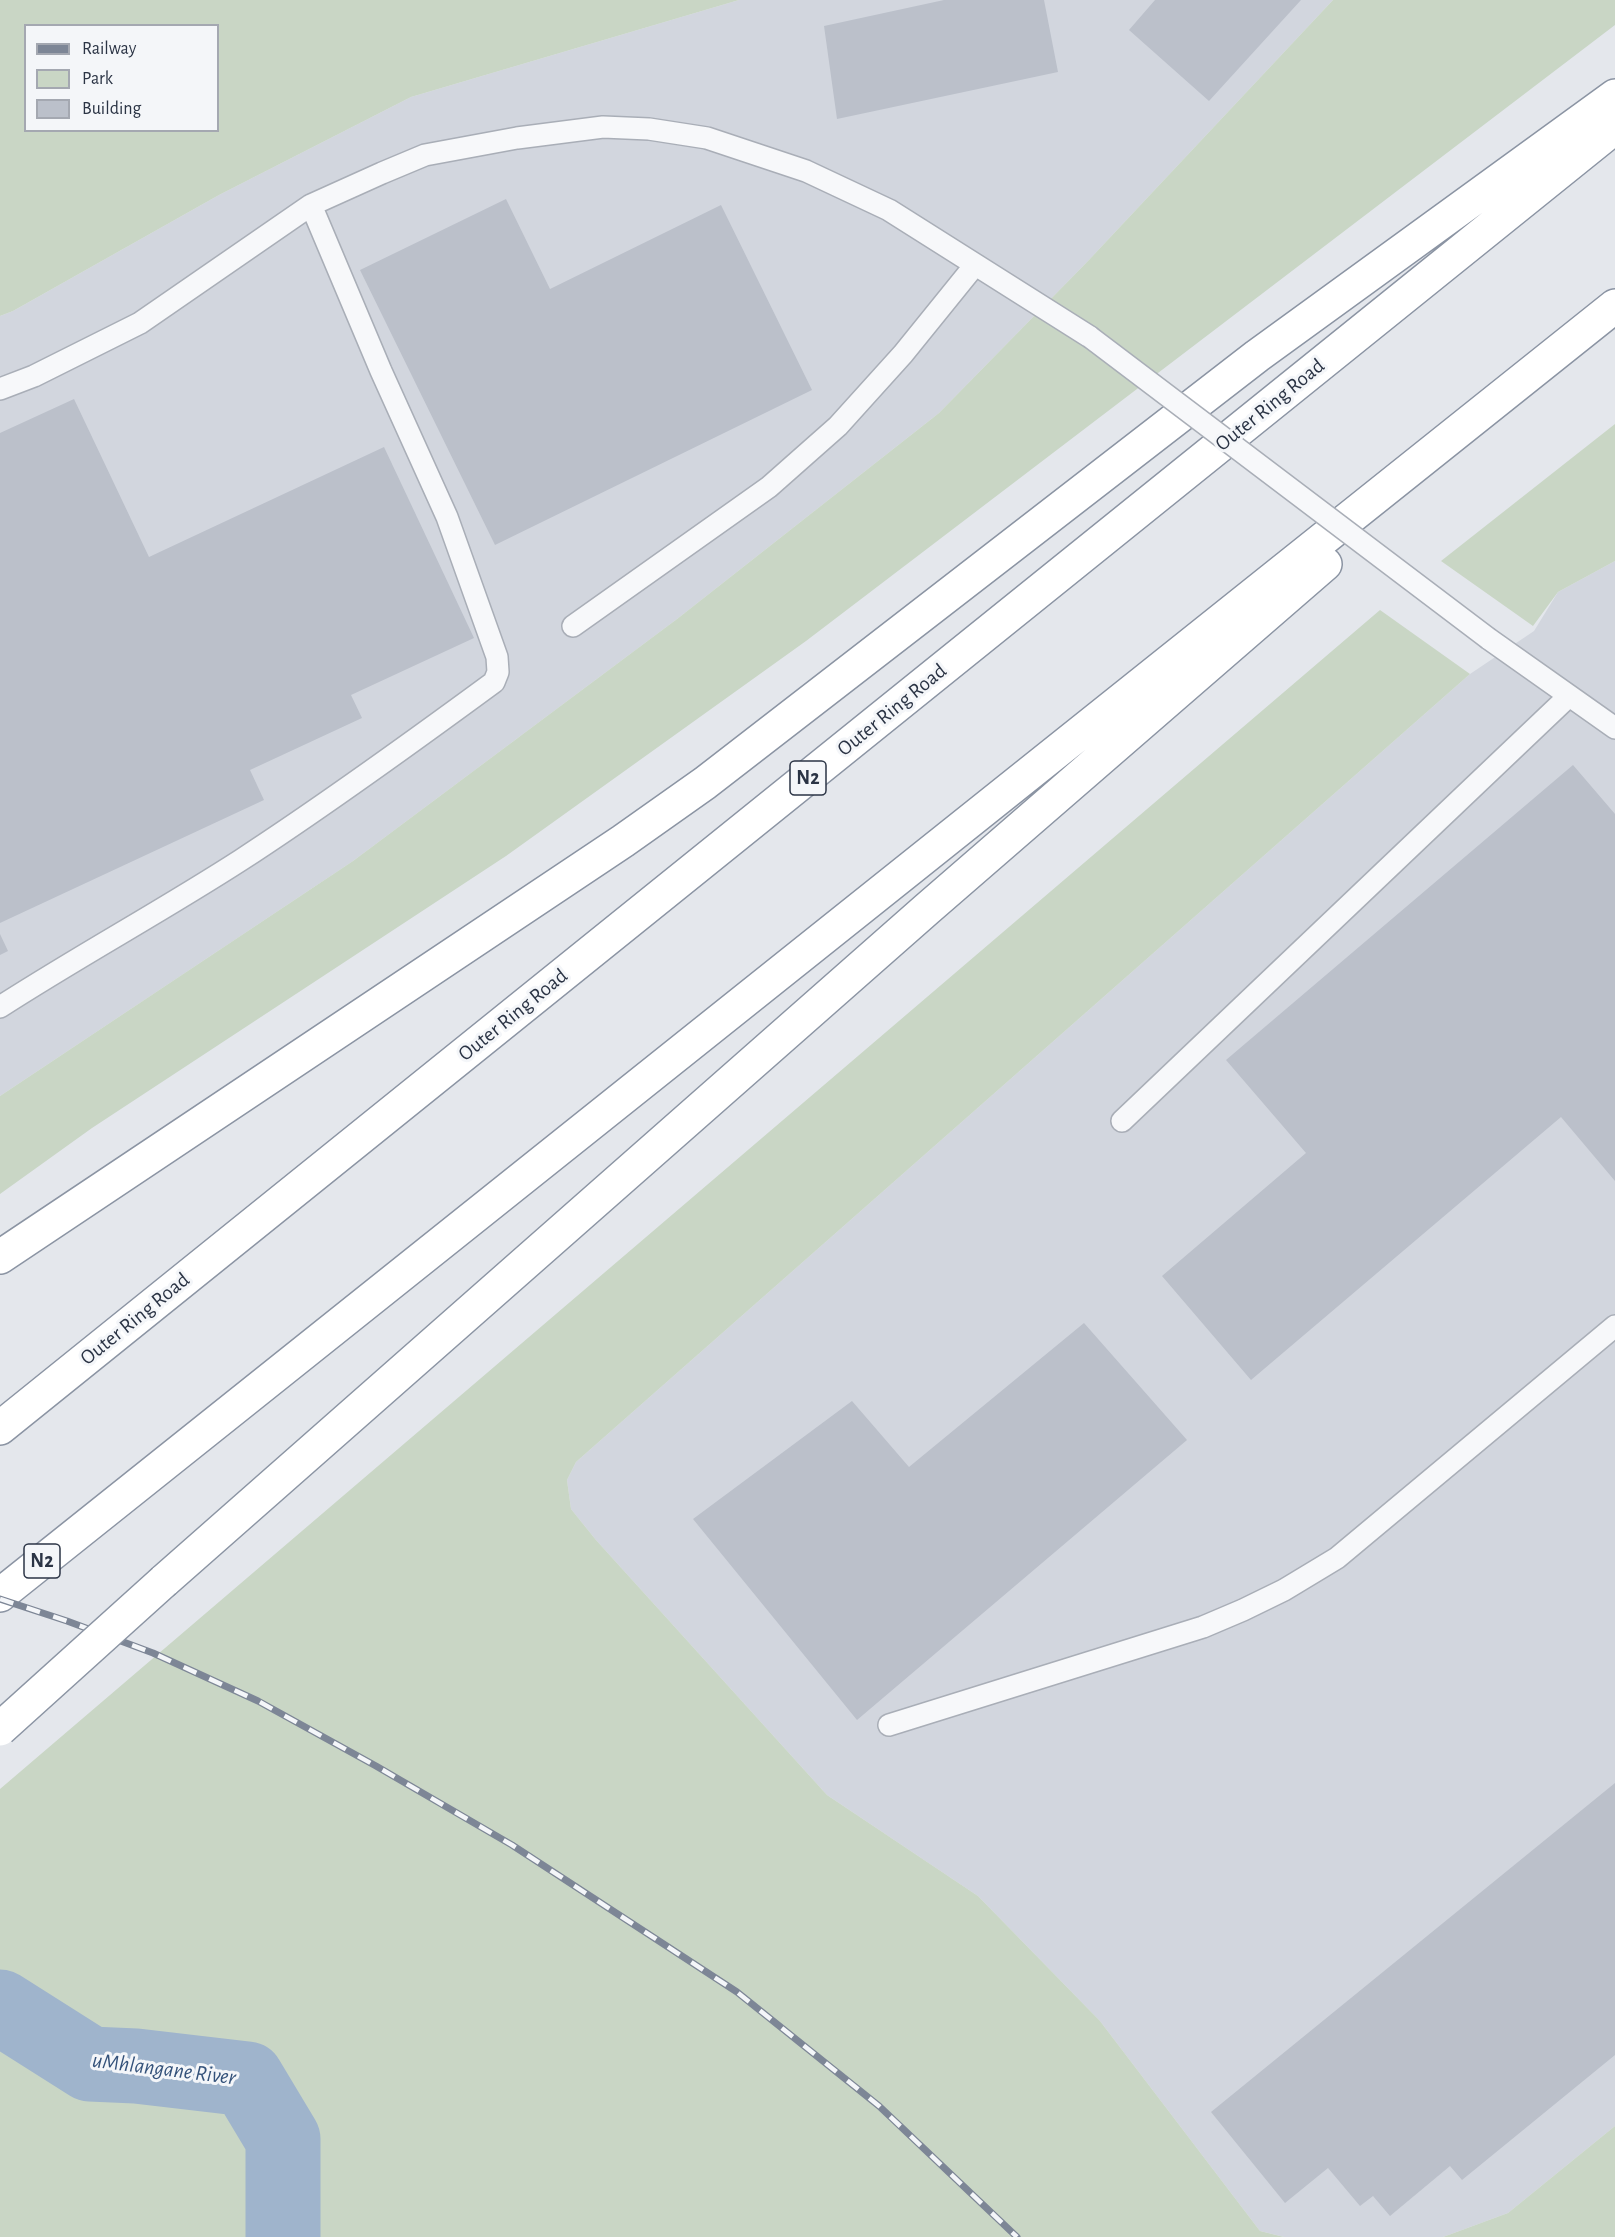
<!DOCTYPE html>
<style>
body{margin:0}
#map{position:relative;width:1615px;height:2237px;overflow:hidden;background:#e4e7ec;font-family:"Alegreya Sans",sans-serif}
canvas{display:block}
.legend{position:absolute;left:24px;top:24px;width:195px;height:108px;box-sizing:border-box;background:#f4f6f9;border:2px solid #a4a8b1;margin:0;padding:8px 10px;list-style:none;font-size:18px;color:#2b3445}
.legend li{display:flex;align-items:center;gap:12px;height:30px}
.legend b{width:30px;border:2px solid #a4a8b1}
</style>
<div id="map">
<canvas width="1615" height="2237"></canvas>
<ul class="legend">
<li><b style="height:8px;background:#7d8696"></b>Railway</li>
<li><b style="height:16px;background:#c9d6c5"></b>Park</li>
<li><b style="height:16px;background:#bbc0ca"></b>Building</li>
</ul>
</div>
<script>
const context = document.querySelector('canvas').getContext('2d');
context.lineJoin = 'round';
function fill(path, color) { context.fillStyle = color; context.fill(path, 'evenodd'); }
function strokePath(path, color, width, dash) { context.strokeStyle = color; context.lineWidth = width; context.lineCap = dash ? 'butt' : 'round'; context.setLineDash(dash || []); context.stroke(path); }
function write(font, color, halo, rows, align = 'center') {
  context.font = font + ' "Alegreya Sans",sans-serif'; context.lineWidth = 6; context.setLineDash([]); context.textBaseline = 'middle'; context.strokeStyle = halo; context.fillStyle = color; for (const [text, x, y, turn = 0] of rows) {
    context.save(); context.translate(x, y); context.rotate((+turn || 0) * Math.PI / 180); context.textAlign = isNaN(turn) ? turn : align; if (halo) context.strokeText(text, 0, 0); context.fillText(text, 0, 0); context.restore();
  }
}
fill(new Path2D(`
 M739 0H1333L1087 262 939 413 677 619 353 861 0 1096V316L13 311 219 195 411 97Z
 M1615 561V2126L1508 2213 1443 2237H1284L1260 2231 1100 2021 978 1896 827 1795 596 1540 571 1509 567 1480 576 1462 1470 674 1534 631 1558 592Z`), '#d2d6de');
fill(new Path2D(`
 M0 0H739L411 97 219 195 13 311 0 316ZM26 26H218V130H26Z
 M1333 0H1615V25L806 641 506 856 92 1128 0 1194V1096L353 861 677 619 939 413 1087 262Z
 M1615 424V561L1558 592 1533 626 1441 561Z
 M1380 610 1470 674 576 1462 567 1480 571 1509 596 1540 827 1795 978 1896 1100 2021 1260 2231 1284 2237H0V1789Z
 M1615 2126V2237H1443L1508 2213Z`), '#c9d6c5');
strokePath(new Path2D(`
 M0 2007 90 2064 136 2066 247 2079 283 2139V2237`), '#9fb4cc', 75);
fill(new Path2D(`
 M944 0H1044L1058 72 837 119 824 26Z
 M1155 0H1301L1209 101 1129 30Z
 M506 199 550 289 721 205 812 390 495 545 360 270Z
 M74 399 149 557 384 447 474 638 351 695 362 718 250 770 264 800 0 923V433Z
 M1573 765 1615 814V1181L1561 1117 1251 1380 1162 1276 1306 1153 1226 1060Z
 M0 934 8 951 0 955Z
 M1084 1323 1187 1440 857 1720 693 1519 852 1401 909 1467Z
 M1615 1783V2055L1462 2180 1450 2166 1390 2216 1373 2196 1360 2206 1328 2168 1285 2203 1211 2112Z`), '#bbc0ca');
const lane = new Path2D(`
 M0 389 34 376 140 323 311 205 382 173 425 155 517 138 603 127 649 129 707 138 806 171 889 210 1090 337
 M573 626 769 487 838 426 903 354 975 265
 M1489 639 1615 728
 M0 1007C79 956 162 911 241 860 327 804 411 743 494 682L498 672 497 657 447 517 381 371 311 205
 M1122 1121 1569 696
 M889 1725 1203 1627 1243 1610 1284 1590 1337 1558 1615 1326`);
const highway = new Path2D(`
 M0 1257 623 841 705 783 1257 356 1615 96
 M0 1428 1615 127
 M164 1581 927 909 1325 564
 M0 1595 1615 306`);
strokePath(lane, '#a9aeb7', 24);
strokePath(highway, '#8b94a3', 36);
strokePath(lane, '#f7f8fa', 21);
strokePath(highway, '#fff', 33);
const rail = new Path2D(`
 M0 1599 67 1621 153 1653 258 1701 376 1766 512 1845 737 1992 879 2106 1017 2237`);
strokePath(rail, '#7d8696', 7);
strokePath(rail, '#f4f6f9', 4.5, [14]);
const laneBridge = new Path2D(`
 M1090 337 1489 639`);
const highwayBridge = new Path2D(`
 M0 1729 164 1581`);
strokePath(laneBridge, '#a9aeb7', 24, []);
strokePath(highwayBridge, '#8b94a3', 36, []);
strokePath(laneBridge, '#f7f8fa', 21);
strokePath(highwayBridge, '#fff', 33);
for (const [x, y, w] of [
 [808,778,36],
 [42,1561,36]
]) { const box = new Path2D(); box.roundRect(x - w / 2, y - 17, w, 34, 4.5); context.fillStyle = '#f4f6f9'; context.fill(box); strokePath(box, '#2b3445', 1.5); }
write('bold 20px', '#2b3445', null, [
 ["N2",808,778],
 ["N2",42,1561]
]);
write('21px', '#2b3445', '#f4f6f9', [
 ["Outer Ring Road",1270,405,-39],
 ["Outer Ring Road",892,710,-39],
 ["Outer Ring Road",513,1015,-39],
 ["Outer Ring Road",135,1319,-39]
]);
write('italic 22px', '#34527a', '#f4f6f9', [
 ["uMhlangane River",164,2069,7]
]);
</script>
